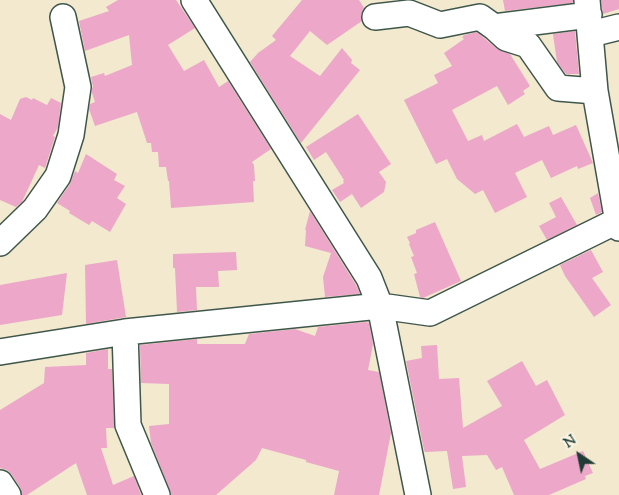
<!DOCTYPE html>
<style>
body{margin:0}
#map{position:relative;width:619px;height:495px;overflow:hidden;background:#f2e9cf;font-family:"Sorts Mill Goudy",serif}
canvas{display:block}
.north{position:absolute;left:554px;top:430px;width:50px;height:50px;-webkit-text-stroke:4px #fcf5e5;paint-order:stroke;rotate:326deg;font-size:14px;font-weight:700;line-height:20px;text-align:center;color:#1f3d34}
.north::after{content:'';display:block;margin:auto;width:18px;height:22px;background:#1f3d34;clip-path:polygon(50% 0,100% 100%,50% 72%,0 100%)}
</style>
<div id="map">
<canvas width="619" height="495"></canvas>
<div class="north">N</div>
</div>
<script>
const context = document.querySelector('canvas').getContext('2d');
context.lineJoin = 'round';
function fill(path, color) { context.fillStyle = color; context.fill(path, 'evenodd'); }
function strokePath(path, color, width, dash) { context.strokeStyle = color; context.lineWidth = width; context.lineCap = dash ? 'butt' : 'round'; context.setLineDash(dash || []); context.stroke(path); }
fill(new Path2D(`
 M118 0H176L195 28 168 45 184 71 204 60 219 87 228 81 271 149 252 162 254 165 255 181H253L254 202 171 208 169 181H168L166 167H159L158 152H152L151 143H147L137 112 95 126 89 109 90 104 95 102 92 93V88L93 87 91 77 104 73 105 76 132 65 129 35 85 51 79 21 109 11 106 7Z
 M302 0H359L364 8 362 12 361 18 362 21 327 45 310 31 290 56 320 76 342 48 352 60 351 63 360 70 301 143 250 62 258 53 276 40 272 36Z
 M503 0H573V3L505 11Z
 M601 0H619V9L603 14Z
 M575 31 579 74H566L557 62 553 34Z
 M477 32 497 49 510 54 530 86 523 91 525 94 508 105 497 86 452 110 468 141 482 135 484 141 517 124 524 137 549 126 553 135 576 125 593 163 578 169 577 166 551 178 542 160 515 173 527 197 495 213 483 190 475 194 457 179 447 159 436 164 404 100 438 83 434 75 452 66 444 53 464 39 462 37 465 35Z
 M26 97 32 100 33 98 47 105 51 98 61 103 58 127 53 136 55 137 45 168 39 165 22 202 16 207 0 200V114L11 120 20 99Z
 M358 114 391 164 379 172 386 182 384 192 361 208 352 194 340 202 332 190 344 183 343 181 344 180 326 152 314 160 306 147Z
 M86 154 117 174 114 180 125 186 117 198 126 204 110 232 92 221 89 225 69 213 70 211 57 203 70 184 75 171 78 173Z
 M598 193 602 212 596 215 590 198Z
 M561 197 577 225 547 240 539 226 556 217 549 203Z
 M310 211 356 285 360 294 325 297 323 277 331 253 305 246 306 230H305Z
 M435 222 461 281 423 298 420 297 414 274 417 273 411 257 414 256 409 244 410 243 407 237 416 233V230Z
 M591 250 603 272 592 278 611 305 594 317 565 276 560 265Z
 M236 252 237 270 218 271 219 287H196L197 310 177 312 175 268H173V254Z
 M117 260 126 317 86 324 85 265Z
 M67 273 62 315 0 325V285Z
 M365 322 369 323 373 344 368 370 379 372 391 433 379 495H334L339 471 306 462V460L262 448 256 460 216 495H171L170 490 151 443 149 426 169 424V384L141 383 140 345 197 339V344H245L249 334 295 329 315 336 318 327Z
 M437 345 439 379 459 378 463 428 502 406 487 381 522 361 536 386 547 380 565 415 524 440 540 469 583 451 593 473 585 476 586 479 549 495H514L502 467 496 470 487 455 462 456 466 487 453 489 447 451 425 452 424 450 406 361 422 358 421 346Z
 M108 349V369H112L114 428H106L107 448H101L113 485 134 476 141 495H87L76 463 27 495H22L20 487 12 475 7 470 0 468V410L44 383 45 367 86 365V353Z`), '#eca7c9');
const minor = new Path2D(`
 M194 0 369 278 380 306 418 495
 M587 0 595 91 619 228
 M375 17 409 13 440 25 480 17 494 27 589 15
 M494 27 506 38 528 45 558 88 595 91
 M591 34 619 27
 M0 243 35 209 58 176 71 135 78 87 63 17
 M125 332 128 425 157 495
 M0 352 125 332 380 306 430 313 619 220
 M0 483 8 495`);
strokePath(minor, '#3f574b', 28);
strokePath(minor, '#fff', 25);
</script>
